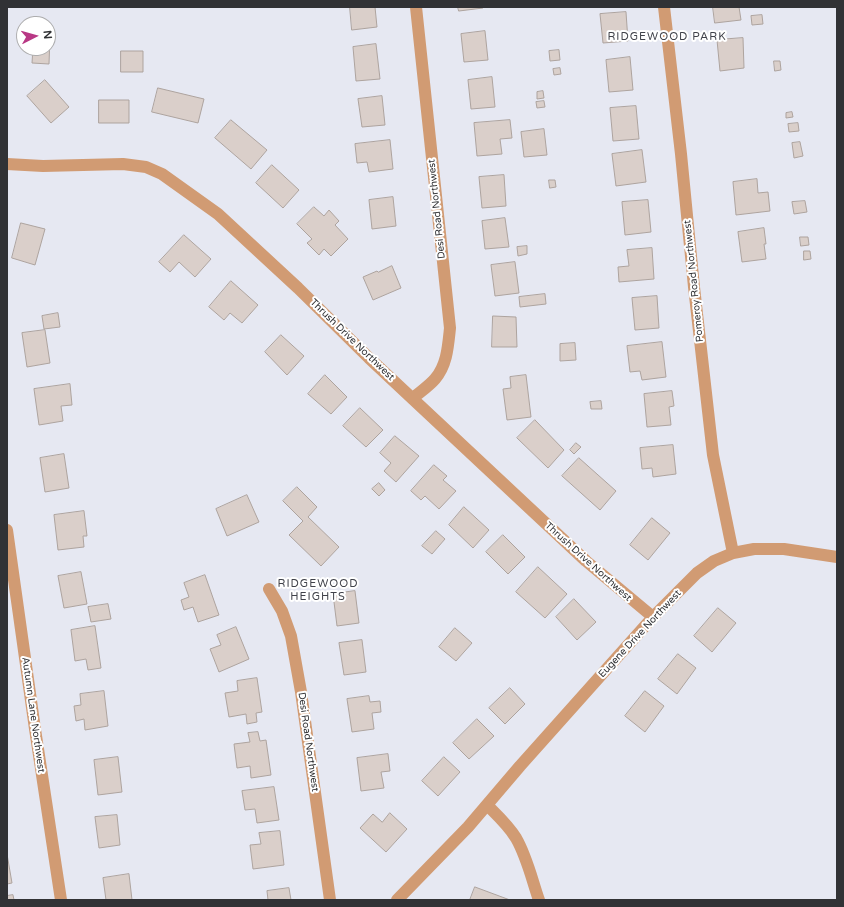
<!DOCTYPE html>
<style>
body{margin:0}
#map{position:relative;width:844px;height:907px;overflow:hidden;background:#e6e8f2;font-family:"Varela Round",sans-serif}
canvas{display:block}
.frame{position:absolute;inset:0;border:8px solid #313235;pointer-events:none}
.north{position:absolute;left:16px;top:16px;width:40px;height:40px;box-sizing:border-box;background:#fff;border:1px solid #adadae;border-radius:50%;rotate:84deg;font-size:11px;font-weight:700;line-height:16px;text-align:center;color:#313235}
.north::after{content:'';display:block;margin:auto;width:14px;height:18px;background:#b83885;clip-path:polygon(50% 0,100% 100%,50% 72%,0 100%)}
</style>
<div id="map">
<canvas width="844" height="907"></canvas>
<div class="frame"></div>
<div class="north">N</div>
</div>
<script>
const context = document.querySelector('canvas').getContext('2d');
context.lineJoin = 'round';
function fill(path, color) { context.fillStyle = color; context.fill(path, 'evenodd'); }
function strokePath(path, color, width, dash) { context.strokeStyle = color; context.lineWidth = width; context.lineCap = dash ? 'butt' : 'round'; context.setLineDash(dash || []); context.stroke(path); }
function write(font, color, halo, rows, align = 'center') {
  context.font = font + ' "Varela Round",sans-serif'; context.lineWidth = 4; context.setLineDash([]); context.textBaseline = 'middle'; context.strokeStyle = halo; context.fillStyle = color; for (const [text, x, y, turn = 0] of rows) {
    context.save(); context.translate(x, y); context.rotate((+turn || 0) * Math.PI / 180); context.textAlign = isNaN(turn) ? turn : align; if (halo) context.strokeText(text, 0, 0); context.fillText(text, 0, 0); context.restore();
  }
}
const building = new Path2D(`
 M350 7H375L377 27 352 30Z
 M458 7H482L483 8 459 11Z
 M713 7H739L741 20 715 23Z
 M626 12 628 41 603 43 600 14Z
 M762 15 763 24 752 25 751 16Z
 M485 31 488 60 464 62 461 34Z
 M48 36H50L49 64 32 63 33 48H48Z
 M743 38 744 68 720 71 717 40Z
 M376 44 380 79 356 81 353 47Z
 M559 50 560 60 550 61 549 51Z
 M121 51H143V72H121Z
 M630 57 633 90 609 92 606 60Z
 M774 61H780L781 70 775 71Z
 M560 68 561 74 554 75 553 69Z
 M492 77 495 107 471 109 468 80Z
 M45 80 69 107 51 123 27 96Z
 M158 88 204 99 198 123 152 112Z
 M543 91 544 98 537 99V92Z
 M382 96 385 125 362 127 358 99Z
 M99 100H129V123H99Z
 M544 101 545 107 537 108 536 102Z
 M636 106 639 139 613 141 610 108Z
 M792 112 793 117 786 118V113Z
 M231 120 267 150 251 169 215 138Z
 M510 120 512 138 500 139 502 154 477 156 474 123Z
 M798 123 799 131 789 132 788 124Z
 M544 129 547 155 524 157 521 132Z
 M390 140 393 169 369 172 367 162 357 163 355 144Z
 M800 142 803 156 794 158 792 143Z
 M642 150 646 182 616 186 612 154Z
 M272 165 299 190 283 208 256 183Z
 M504 175 506 206 482 208 479 177Z
 M757 179 758 193 768 192 770 211 736 215 733 182Z
 M549 180H555L556 187 550 188Z
 M393 197 396 226 372 229 369 200Z
 M648 200 651 232 625 235 622 202Z
 M805 201 807 212 794 214 792 202Z
 M314 207 324 216 329 210 339 221 335 225 348 239 331 256 324 249 319 255 307 243 312 239 297 224Z
 M505 218 509 247 485 249 482 221Z
 M21 223 45 229 35 265 12 258Z
 M764 228 766 244H764L766 259 742 262 738 232Z
 M184 235 211 259 195 277 179 262 170 272 159 262Z
 M800 237H808L809 245 801 246Z
 M527 246V254L518 256 517 247Z
 M652 248 654 279 619 282 618 267 629 266 627 250Z
 M804 251H810L811 259 804 260Z
 M515 262 519 293 495 296 491 265Z
 M392 266 401 288 373 300 363 277 377 271 378 272Z
 M231 281 258 305 242 323 230 313 224 320 209 307Z
 M545 294 546 304 520 307 519 297Z
 M657 296 659 328 635 330 632 298Z
 M58 313 60 327 44 329 42 316Z
 M493 316 516 317 517 347H492Z
 M45 330 50 363 27 367 22 333Z
 M281 335 304 356 287 375 265 352Z
 M662 342 666 377 642 380 640 371 630 372 627 346Z
 M575 343 576 360 560 361V344Z
 M325 375 347 397 331 414 308 394Z
 M526 375 531 417 507 420 503 389 511 388 510 377Z
 M70 384 72 405 61 406 63 421 39 425 34 389Z
 M672 391 674 406 669 407 671 425 647 427 644 394Z
 M601 401 602 409H591L590 402Z
 M360 408 383 430 366 447 343 426Z
 M535 420 564 450 548 468 517 438Z
 M395 436 419 456 396 482 384 471 391 463 380 453Z
 M576 443 581 447 574 454 570 450Z
 M673 445 676 474 653 477 652 468 642 469 640 448Z
 M64 454 69 488 45 492 40 458Z
 M579 458 616 491 600 510 562 476Z
 M434 465 447 476 443 480 456 491 439 509 425 496 421 500 411 491Z
 M379 483 385 490 379 496 372 489Z
 M297 487 317 507 308 517 339 547 321 566 289 535 303 521 283 501Z
 M247 495 259 522 227 536 216 509Z
 M464 507 489 530 473 548 449 525Z
 M84 511 87 536H83L84 547 58 550 54 515Z
 M652 518 670 533 648 560 630 545Z
 M436 531 445 539 432 554 422 546Z
 M503 535 525 557 508 574 486 552Z
 M538 567 567 594 545 618 516 592Z
 M81 572 87 604 64 608 58 576Z
 M205 575 219 615 198 622 193 607 184 610 181 600 189 597 184 583Z
 M355 591 359 623 337 626 333 594Z
 M574 599 596 622 577 640 556 617Z
 M108 604 111 619 91 622 88 607Z
 M718 608 736 623 712 652 694 636Z
 M95 626 101 668 88 670 86 659 75 661 71 630Z
 M236 627 249 659 219 672 210 649 221 645 217 635Z
 M455 628 472 643 456 661 439 647Z
 M362 640 366 672 344 675 339 643Z
 M678 654 696 668 677 694 658 679Z
 M257 678 262 712 256 713 257 722 247 724 246 714 229 717 225 693 238 691 237 681Z
 M510 688 525 704 505 724 489 708Z
 M104 691 108 726 85 730 84 719 76 721 74 706 81 705 80 694Z
 M645 691 664 706 645 732 625 716Z
 M369 696 370 702 380 701 381 712 372 713 374 729 352 732 347 699Z
 M477 719 494 736 469 759 453 743Z
 M258 732 260 741 266 740 271 775 251 778 250 766 237 768 234 744 250 742 248 733Z
 M388 754 390 771 381 772 384 788 361 791 357 758Z
 M118 757 122 792 98 795 94 760Z
 M444 757 460 772 438 796 422 781Z
 M274 787 279 820 257 823 255 809 245 810 242 791Z
 M390 813 407 829 386 852 360 828 373 814 382 822Z
 M117 815 120 845 99 848 95 817Z
 M280 831 284 865 253 869 250 845 261 844 259 833Z
 M7 854 12 883 7 884Z
 M129 874 132 900H106L103 878Z
 M475 887 510 900H470Z
 M289 888 291 900H268L267 891Z
 M13 895 14 900H7V896Z`);
fill(building, '#dacfca');
strokePath(building, '#ada39e', 1);
strokePath(new Path2D(`
 M664 7 681 154 694 287 713 455 733 553
 M7 164 43 166 123 164 146 167 162 174 218 214 298 288 369 358 586 561 653 617
 M413 398C420 392 429 386 435 379 447 365 448 347 450 328L416 7
 M7 530 35 729 61 900
 M269 589 282 611 291 636 301 692 330 900
 M487 805C497 815 508 825 516 838 527 857 532 880 539 900
 M397 900 468 827 520 766 653 617 697 573 714 561 733 553 754 549H784L837 557`), '#d19b73', 12);
write('10px', '#313235', '#fff', [
 ["Desi Road Northwest",437,209,-96],
 ["Pomeroy Road Northwest",694,281,-96],
 ["Thrush Drive Northwest",352,340,44],
 ["Thrush Drive Northwest",588,562,42],
 ["Eugene Drive Northwest",640,634,-47],
 ["Autumn Lane Northwest",33,715,82],
 ["Desi Road Northwest",308,742,82]
]);
context.letterSpacing = '1px';
write('11px', '#40424a', '#fff', [
 ["RIDGEWOOD PARK",667,37],
 ["RIDGEWOOD",318,584],
 ["HEIGHTS",318,597]
]);
context.letterSpacing = '0px';
</script>
